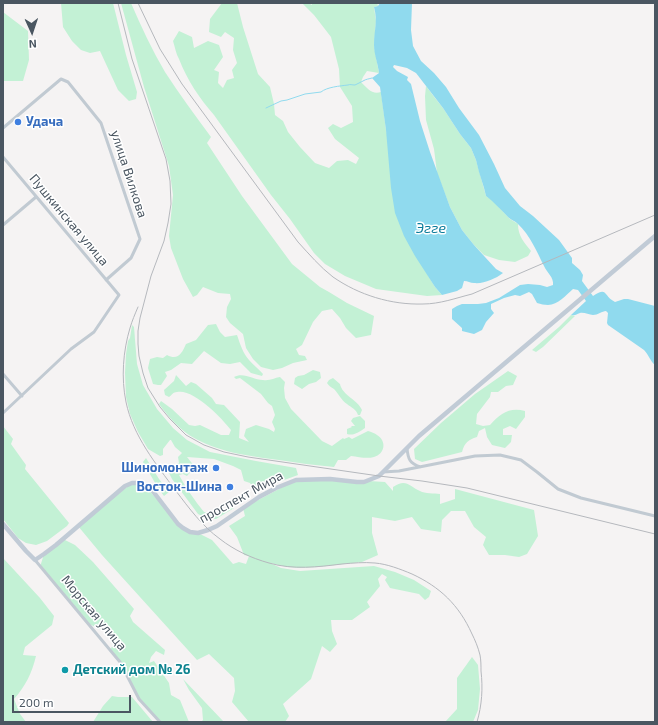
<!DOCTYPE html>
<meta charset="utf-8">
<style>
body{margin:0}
#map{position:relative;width:658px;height:725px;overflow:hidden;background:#f5f3f3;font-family:"Exo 2",sans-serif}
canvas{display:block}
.frame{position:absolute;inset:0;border:4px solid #4a5661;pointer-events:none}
.north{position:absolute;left:12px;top:12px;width:40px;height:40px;-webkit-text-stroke:3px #fff;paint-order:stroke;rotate:177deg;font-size:11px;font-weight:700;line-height:16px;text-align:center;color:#4a5661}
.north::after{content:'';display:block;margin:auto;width:14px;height:18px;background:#4a5661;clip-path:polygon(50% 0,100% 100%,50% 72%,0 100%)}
.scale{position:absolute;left:12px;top:695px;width:119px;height:18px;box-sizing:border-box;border:2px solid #4a5661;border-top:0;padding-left:5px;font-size:12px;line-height:14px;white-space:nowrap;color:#4a5661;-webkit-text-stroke:3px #fff;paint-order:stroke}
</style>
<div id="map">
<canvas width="658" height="725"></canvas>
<div class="frame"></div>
<div class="north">N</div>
<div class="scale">200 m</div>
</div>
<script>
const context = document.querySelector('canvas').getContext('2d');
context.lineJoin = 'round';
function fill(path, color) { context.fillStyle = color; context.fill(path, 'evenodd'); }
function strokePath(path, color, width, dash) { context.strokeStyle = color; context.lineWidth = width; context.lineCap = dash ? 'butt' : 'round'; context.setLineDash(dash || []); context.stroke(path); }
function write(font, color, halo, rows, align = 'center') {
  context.font = font + ' "Exo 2",sans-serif'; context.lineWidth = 3; context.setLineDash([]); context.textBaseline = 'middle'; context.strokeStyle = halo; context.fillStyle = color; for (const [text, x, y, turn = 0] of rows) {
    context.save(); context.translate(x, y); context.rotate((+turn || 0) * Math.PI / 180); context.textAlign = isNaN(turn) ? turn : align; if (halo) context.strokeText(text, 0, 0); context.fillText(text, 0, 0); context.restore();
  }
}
fill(new Path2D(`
 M61 3H113L126 55 137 92 136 99 129 101 118 90 100 51 90 53 81 50 72 41 63 27Z
 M121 3H131C141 26 152 50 165 72 179 94 195 115 211 137L207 143 242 196 292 264 320 287 329 292 347 303 374 316 371 335 356 338 346 328 340 318 332 309 322 311 313 322 302 345 296 349 299 355 305 356 307 360 293 363 282 368 273 370 261 367 253 359 246 348 243 334 230 323 226 317 227 307 231 299 230 294 218 293 203 287 197 295 193 297 183 279 171 248 169 236 173 195 169 166 144 87Z
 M222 3H237L243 27 258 74 270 87 274 104 275 115 283 121 288 132 300 147 315 163 329 168 337 161 348 160 356 164 359 158 335 139 328 128 333 124 341 128 353 122 352 106 340 87 339 69 331 37 314 15 302 3H308L312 5V3H343L347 4 350 3H377L378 6 374 7 376 21 374 46 379 73 367 71 363 77 361 82C367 88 372 95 381 92L386 130 426 272 435 287 442 295 427 296 376 289 345 276 325 264 314 253 290 219 271 195 214 115C200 99 187 80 179 59 176 54 175 47 173 41L179 31 192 37 194 48 208 41 219 45 223 57 214 70 219 72 218 83 223 88 227 80 234 78 232 70 237 63 233 50 234 38 225 32 221 37 209 32 210 19Z
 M3 12 28 31 29 60 23 81H3Z
 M426 86 435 98 443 108 460 134 471 148 476 160 486 196 492 200 510 219 518 224C518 236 524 242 531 251L528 256 515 262 499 260 484 255 474 245 462 230 450 207 437 173 434 149 426 120 425 96Z
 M571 315 575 316 543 347 536 352 532 350 559 327Z
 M216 324 220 332 225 337 237 335C240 344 243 353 249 360 253 365 259 369 263 374L262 376 251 373 240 362 230 364 221 363 204 351 192 364 181 363 171 370 165 372 167 376 161 385H158L153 384 148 368 150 359 157 357 163 358 167 355C178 361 182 353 186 344L196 340 208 325Z
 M132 325 134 327 137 364 143 385 157 409 173 428 187 440 210 452 256 461 296 468 298 475 276 483 256 491 250 483 244 481 241 470 233 466 214 459 187 457 195 467 187 476 183 474 179 475C186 488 195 501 204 512L214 514 234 505V508L216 519H208L198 514 172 479 167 469H173L174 465 179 463 178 457 182 453 175 447 171 440H170L163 449V455L160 456 148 449 138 432 130 414 126 397 125 373 126 354 128 341 130 338Z
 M313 370 320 372 321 378 316 382 309 384 302 389 294 384 295 378 298 376 304 375Z
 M508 371 517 376 513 385 506 386 498 392H491L490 397 477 414 476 424 483 426 490 425C500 414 509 407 525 411V417L516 429 510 426 503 429V435H512L511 442 505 448 492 445 487 437 485 428 479 431 477 437C468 440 465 442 462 452L422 462 415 459 414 449 441 423 475 394Z
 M176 375 186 386 191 382 196 384 212 398 216 404 224 405 240 422 239 438 249 442 244 436 246 429 256 425 269 429 274 432 275 429 272 422 275 415 272 406 268 403 261 394 240 378 236 379 234 377C244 372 253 380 263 380 270 381 274 378 280 377L285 382 284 388 285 398 291 409 322 441 332 446 343 438 344 439 349 437 352 439 368 431C371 432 375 433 377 435 387 441 385 454 374 457 367 459 359 457 351 456L346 460H338L334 467C315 465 297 463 279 460 248 456 216 452 189 435 177 427 167 415 159 404L161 401 172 409 189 425 195 426 200 425 221 435H229L231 430C222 418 193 388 177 392 173 392 172 395 169 397L165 395 164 390 174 381Z
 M333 378 340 384C342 395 358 400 362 410L360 415H358C356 409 352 408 347 404 341 400 339 394 334 389 331 387 329 386 327 383L329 380Z
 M360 416 365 421V428C359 432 354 436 347 434V429L352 427 351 426H355L351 421 353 418Z
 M3 426 13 439 11 444 26 465 25 469 69 523 67 526 47 541 36 545 26 543 18 538 3 519Z
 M146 458 159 479 169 492 164 496 158 488 143 462Z
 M296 480 369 481 385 482 393 491V487C406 478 409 486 420 491 425 494 434 493 440 494V504L455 499V489L534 510 538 536 527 554 519 557 505 555H489L483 545 486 537 474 527 465 511H451L442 520 441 532 421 529 412 517 395 521 372 517V533L378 555 362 562 318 567 299 568 287 567 270 563 281 568 300 571 374 566 395 572 414 580 431 591 429 597 425 600 419 594 390 588 385 580 387 577 382 574 378 579 380 586 367 602 370 607 352 620H331L332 631 337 644 330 652 322 646 311 679 283 704 289 716 285 722H249L232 702 235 691 234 678 209 654 197 660 102 555 78 526 132 483 145 486 183 528 198 533 212 540 233 564 239 562 246 564 249 556 244 555 237 537 229 526 245 516 243 508Z
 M63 539 75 545 93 562 134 609 130 616 133 622 165 650 164 655 156 651 151 657 149 663 154 661 169 683 171 695 180 700 189 722H160L139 699 120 662 110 650 116 640 108 633 87 623 40 567 44 554Z
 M3 558 40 598 54 616 52 625 25 647 23 655 36 656C32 673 25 687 14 699L20 714 26 722H3Z
 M472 657 478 665 480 689 478 710 473 722H445L457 709V678Z
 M183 679 224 722H201L203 720 202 708 189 690Z
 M112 696 118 697H132L153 722H93L103 706Z`), '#c3f1d5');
fill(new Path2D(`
 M380 3H412L411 30 413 46 421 61 434 73 446 87 459 108 479 135 494 164 505 188 520 206 533 216 559 240 572 258V263L580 270 583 275 582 281 593 296C608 286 603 296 615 302L624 299H628L655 306V365C650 361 649 355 644 350L608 325 607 323 608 313 606 311C602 311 598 315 593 315 589 315 584 312 580 313 576 314 576 316 571 315L586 301 578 290 573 289C566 295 558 305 548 305 544 305 541 304 537 303L532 294 529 292 520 296 515 295 504 298 491 304V309L494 313 486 322 482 330 474 334 462 331V328L452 319V309L457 306 462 304H478L486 303 499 298 520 285 528 284 540 285 547 287 553 285C554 277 547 273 544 266 537 252 530 235 518 224 515 221 511 220 508 217 501 210 494 202 486 196L484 188 479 172 476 160 471 148 460 134 443 108 416 73 407 68 394 65 393 67 397 71 408 77 407 80 411 84 420 121 430 152 450 207 462 230 474 245 496 269 503 273C495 279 484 284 474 283 470 283 468 281 464 281L462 288 457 291 442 295 435 287 415 256 404 236 395 213 391 188 386 130 380 87 372 78 379 73C378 64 374 54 374 45 374 30 378 22 374 7L378 6Z`), '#90daee');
strokePath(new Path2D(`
 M266 108 281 101 287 100 305 94 321 92C327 87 340 86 348 85 350 84 352 85 355 85 358 84 360 82 363 81 366 79 369 79 372 78`), '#90daee', 1);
strokePath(new Path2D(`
 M3 128 61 79 68 82 101 123 140 239 131 258 106 280
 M3 157 119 295 94 332 71 349 3 413
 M3 225 36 197
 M3 374 22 396
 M407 448C408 460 410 463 420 467
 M383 472 399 471 475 456 500 455 521 460 537 472 558 489 581 498 655 516
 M35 560 120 662 139 699 160 722`), '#c1cad2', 3);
strokePath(new Path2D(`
 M3 524 26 551 35 560 44 554 56 545 125 486 132 483H137L145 486 152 490 178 524 183 528 190 532 198 533 208 530 217 526 259 497 276 488 296 480 330 479 357 482H364L379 476 419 436 655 236`), '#c1cbd6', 4.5);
strokePath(new Path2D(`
 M118 3 132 59 166 159 170 181 171 204 168 223 164 241 151 276 140 318 138 331V344L139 356 143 373 148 388 160 407 170 419 186 435 204 445 224 452 248 457 379 476 422 481 467 488 655 534
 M138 3 160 49 182 84 298 242C309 254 320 267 333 277 359 295 391 305 423 304 440 304 456 298 472 294L655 215
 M138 307C135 314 132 321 130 328 123 351 121 378 126 402 133 436 156 464 176 491 189 508 202 526 220 539 234 550 251 558 269 563 293 570 318 567 342 564 353 563 364 562 375 563 387 564 400 569 412 574 440 587 459 605 472 634 475 640 478 647 480 655 481 660 481 666 481 671 483 688 482 705 477 722`), '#b5b8bd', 1);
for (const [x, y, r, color] of [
 [18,122,4,"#3f7fe0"],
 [216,468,4,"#3f7fe0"],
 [230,487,4,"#3f7fe0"],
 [65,670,4,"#0f9aa8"]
]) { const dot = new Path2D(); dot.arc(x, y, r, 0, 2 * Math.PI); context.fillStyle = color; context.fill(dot); strokePath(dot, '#fff', 1.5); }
write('bold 13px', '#366cbe', '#fff', [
 ["Удача",26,122,"left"],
 ["Шиномонтаж",208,468],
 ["Восток-Шина",222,487]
], 'right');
write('13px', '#4a5661', '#fff', [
 ["улица Вилкова",129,174,72],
 ["Пушкинская улица",69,220,50],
 ["проспект Мира",241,497,-29],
 ["Морская улица",94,613,50]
]);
write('bold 13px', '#0d838f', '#fff', [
 ["Детский дом № 26",73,670]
], 'left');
write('italic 14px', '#0c7c9b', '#fff', [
 ["Эгге",431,228]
]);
</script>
